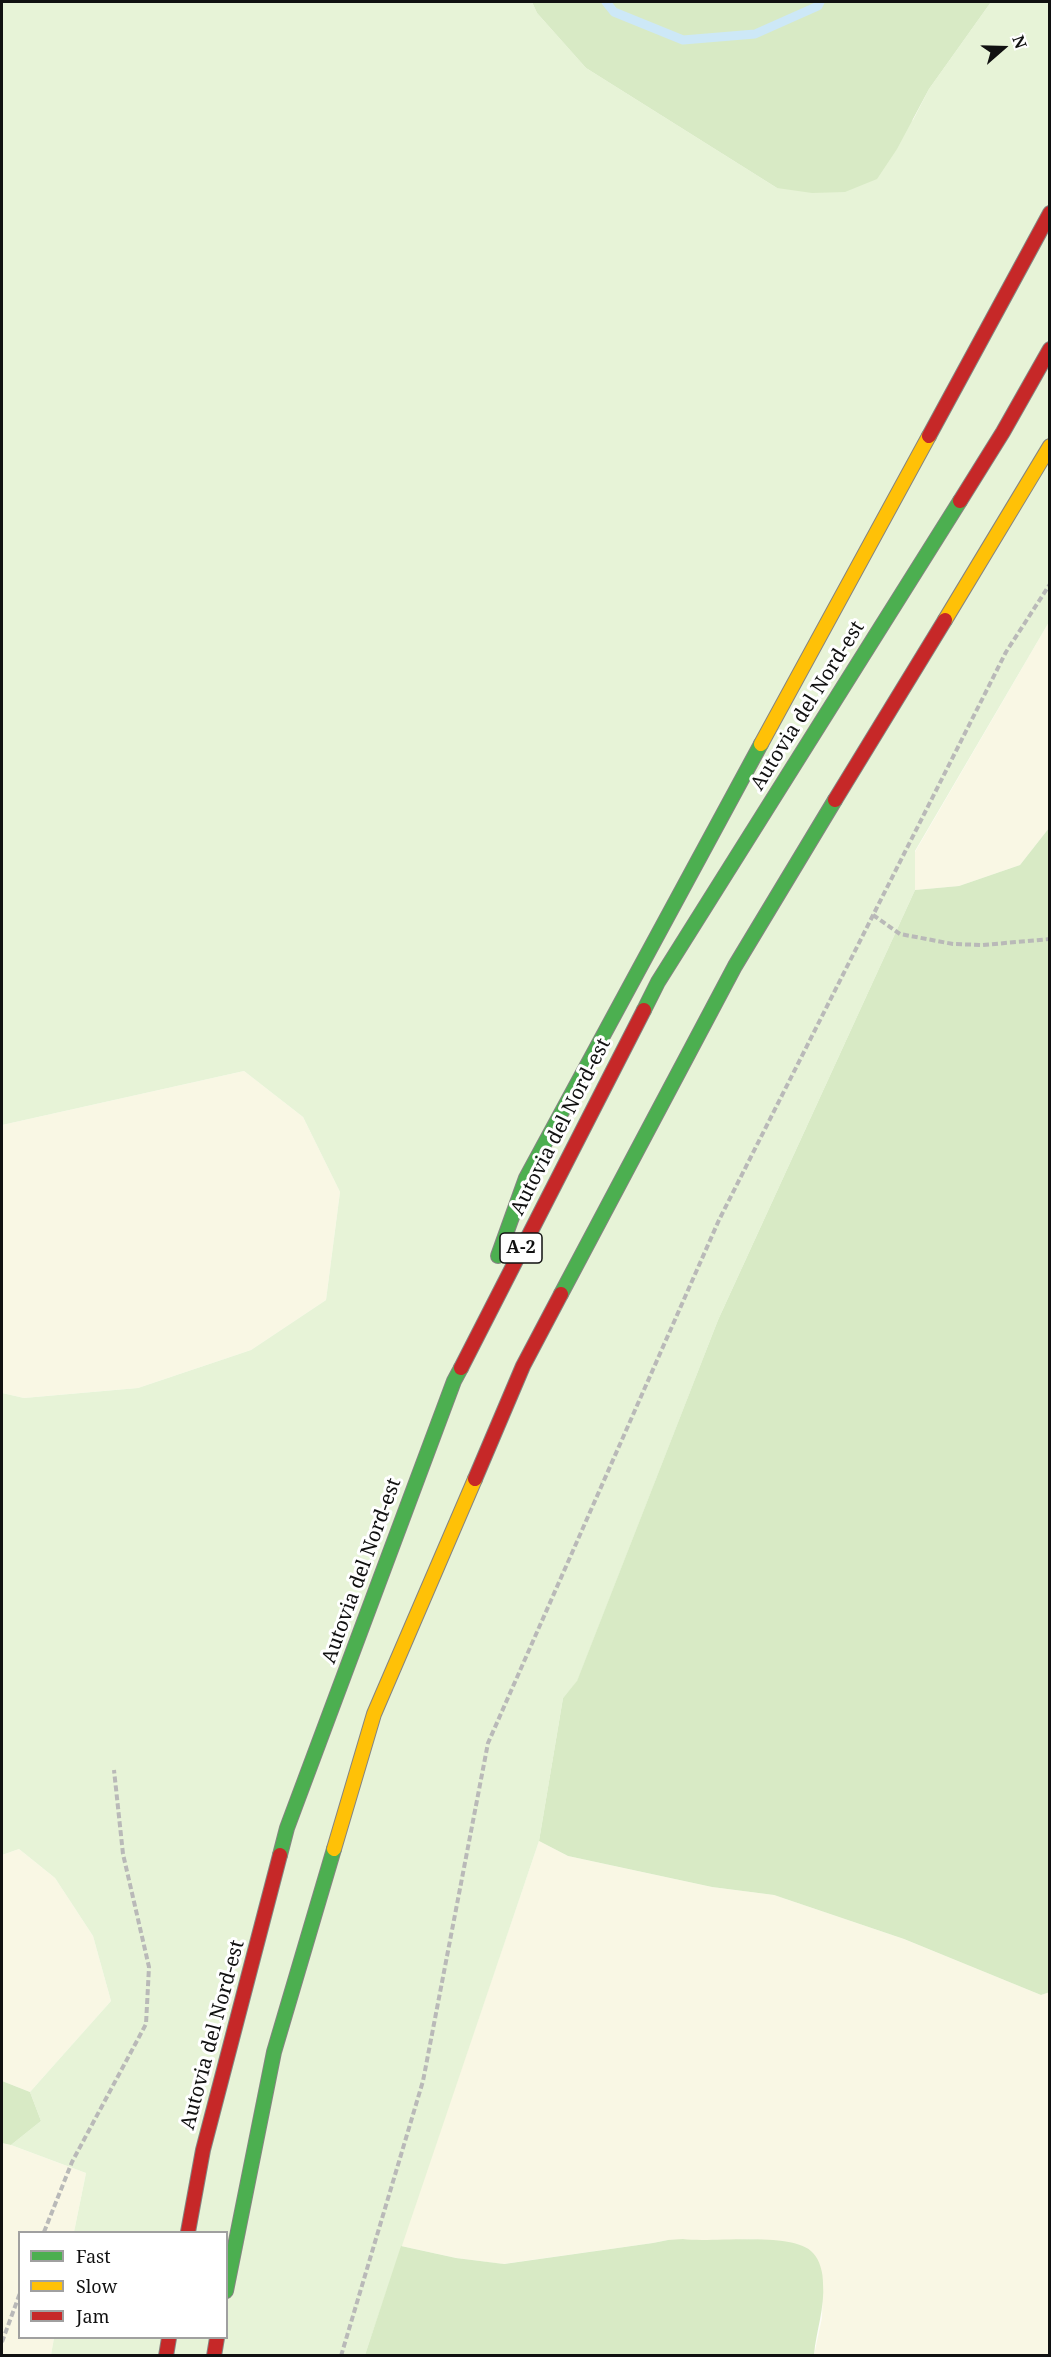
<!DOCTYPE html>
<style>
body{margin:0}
#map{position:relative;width:1051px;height:2357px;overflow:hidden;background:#fdfcf7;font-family:"Noto Serif",serif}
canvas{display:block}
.frame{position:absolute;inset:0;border:3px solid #111;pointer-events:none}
.legend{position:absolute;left:18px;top:2231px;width:210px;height:108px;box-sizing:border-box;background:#fff;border:2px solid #a0a0a0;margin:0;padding:8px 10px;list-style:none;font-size:18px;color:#111}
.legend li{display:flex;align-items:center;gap:12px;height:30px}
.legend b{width:30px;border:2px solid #a0a0a0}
.north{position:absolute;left:973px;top:18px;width:60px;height:60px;-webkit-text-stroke:4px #fff;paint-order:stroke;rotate:70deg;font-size:16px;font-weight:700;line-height:24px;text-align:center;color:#111}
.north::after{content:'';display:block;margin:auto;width:21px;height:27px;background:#111;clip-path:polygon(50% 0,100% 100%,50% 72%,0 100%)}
</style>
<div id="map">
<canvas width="1051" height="2357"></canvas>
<div class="frame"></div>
<ul class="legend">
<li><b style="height:8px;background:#4caf50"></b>Fast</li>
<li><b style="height:8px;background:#ffc107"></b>Slow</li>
<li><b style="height:8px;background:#c62828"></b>Jam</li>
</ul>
<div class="north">N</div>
</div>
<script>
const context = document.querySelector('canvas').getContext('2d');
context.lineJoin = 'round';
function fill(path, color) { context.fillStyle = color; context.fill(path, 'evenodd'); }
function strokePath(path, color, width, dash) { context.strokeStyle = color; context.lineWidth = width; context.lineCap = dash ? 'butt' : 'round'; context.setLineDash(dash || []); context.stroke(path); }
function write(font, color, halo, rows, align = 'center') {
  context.font = font + ' "Noto Serif",serif'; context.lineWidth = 6; context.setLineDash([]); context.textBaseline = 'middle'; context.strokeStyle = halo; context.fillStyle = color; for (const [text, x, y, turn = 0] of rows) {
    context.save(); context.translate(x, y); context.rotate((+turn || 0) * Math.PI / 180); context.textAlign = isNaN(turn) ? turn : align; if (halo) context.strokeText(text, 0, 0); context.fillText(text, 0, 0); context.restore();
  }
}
fill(new Path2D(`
 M1049 622V828L1020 865 959 886 915 890V852Z
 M244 1071 303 1117 340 1192 326 1300 251 1350 138 1388 24 1398 2 1393V1125Z
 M539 1841 568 1856 712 1887 774 1895 904 1939 1041 1995 1049 1992V2355H814L822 2318 823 2281 783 2242 752 2239 701 2242 668 2240 653 2243 503 2264 456 2258 401 2246Z
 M19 1849 55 1878 93 1936 111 2001 30 2092 2 2081V1855Z
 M2 2143 11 2145 86 2173 74 2232H20V2338H54L51 2355H2Z`), '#f9f7e4');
fill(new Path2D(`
 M2 2H532L537 13 586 68 777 188 913 120 929 89 991 2H1049V622L915 851V890L718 1320 577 1682 563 1698 539 1841 365 2355H51L54 2338H226V2232H74L86 2173 11 2145 41 2121 30 2092 111 2001 93 1936 55 1878 19 1849 2 1855V1393L24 1398 138 1388 251 1350 326 1300 340 1192 303 1117 244 1071 2 1125Z`), '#e7f3d7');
fill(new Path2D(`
 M532 2H991L929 89 897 149 877 179 845 192 812 193 777 188 586 68 537 13Z
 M1049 828 1050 1992 1041 1995 904 1939 774 1895 712 1887 568 1856 539 1841 563 1698 577 1681 718 1320 915 890 959 886 1020 865Z
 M2 2081 30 2092 41 2121 11 2145 2 2143Z
 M683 2239C712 2243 795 2231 813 2253 820 2260 823 2273 823 2283 825 2308 816 2331 814 2355H365L401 2246 456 2258 504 2264 653 2243 668 2240Z`), '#d8eac5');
strokePath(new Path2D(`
 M606 2 614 12 683 40 755 34 818 6 820 2`), '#cde8f7', 9);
const fast = new Path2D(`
 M644 1010 658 982 960 501
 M498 1256 526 1178 761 744
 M561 1294 735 966 835 800
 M280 1855 287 1828 454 1381 461 1368
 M226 2291 274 2052 334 1849`);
const slow = new Path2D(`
 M945 620 1050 446
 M761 744 929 436
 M334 1849 374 1714 475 1479`);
const jam = new Path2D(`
 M929 436 1050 213
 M960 501 1003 432 1050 349
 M835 800 945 620
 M461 1368 644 1010
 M475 1479 523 1366 561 1294
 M188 2232 203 2150 280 1855
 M166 2356 169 2338
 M214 2356 217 2338`);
strokePath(fast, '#858482', 16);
strokePath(slow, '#858482', 16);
strokePath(jam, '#858482', 16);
strokePath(new Path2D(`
 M873 915 900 934 953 944 983 945 1050 939
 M44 2232 72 2162 146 2024 149 1967 123 1854 114 1770
 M2 2342 20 2293
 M341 2356 423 2081 488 1743 719 1220 1006 652 1050 584`), '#b9b9b8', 4, [6, 3]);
strokePath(fast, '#4caf50', 14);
strokePath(slow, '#ffc107', 14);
strokePath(jam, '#c62828', 14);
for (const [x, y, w] of [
 [521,1248,42]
]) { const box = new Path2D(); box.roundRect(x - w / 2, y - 15, w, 30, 4.5); context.fillStyle = '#fff'; context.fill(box); strokePath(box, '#111', 1.5); }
write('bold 18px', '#111', null, [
 ["A-2",521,1248]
]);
write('20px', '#111', '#fff', [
 ["Autovia del Nord-est",808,706,-58],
 ["Autovia del Nord-est",561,1127,-63],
 ["Autovia del Nord-est",362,1571,-70],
 ["Autovia del Nord-est",213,2035,-75]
]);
</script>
